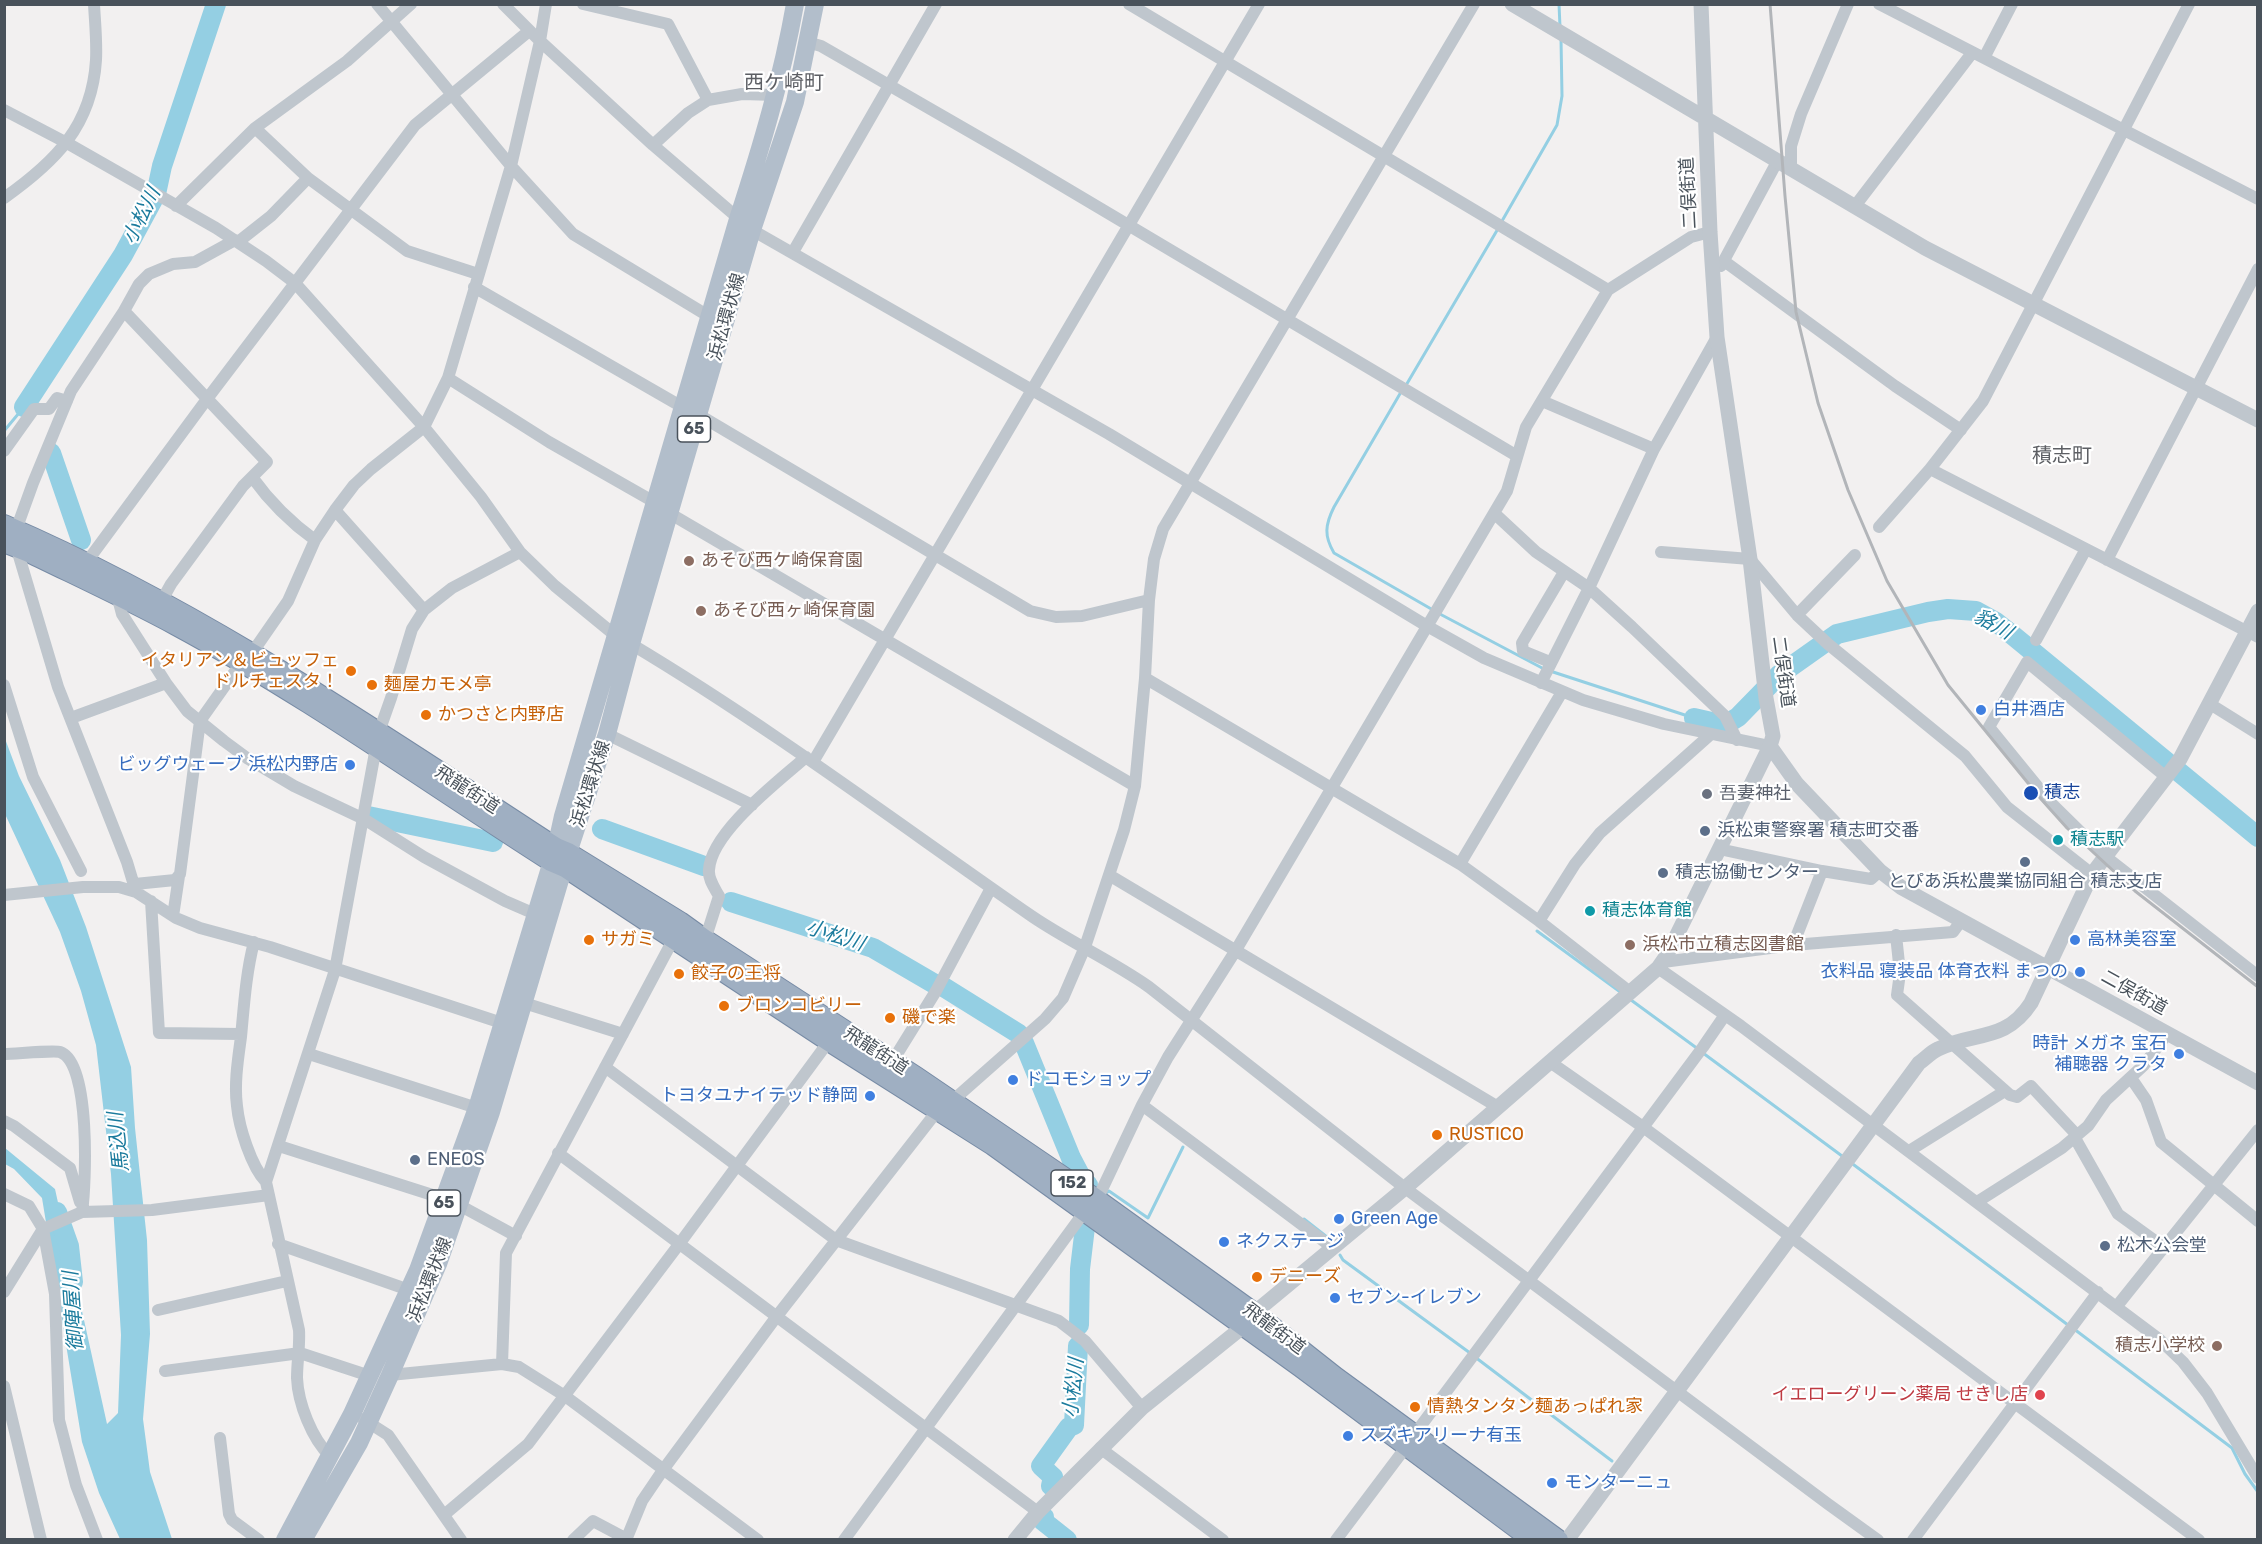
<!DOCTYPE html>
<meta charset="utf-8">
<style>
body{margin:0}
#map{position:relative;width:2262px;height:1544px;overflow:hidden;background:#f2f0f0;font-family:Rubik,sans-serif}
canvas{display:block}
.frame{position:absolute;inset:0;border:6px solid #49525b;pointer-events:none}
</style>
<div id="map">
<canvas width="2262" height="1544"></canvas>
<div class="frame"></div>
</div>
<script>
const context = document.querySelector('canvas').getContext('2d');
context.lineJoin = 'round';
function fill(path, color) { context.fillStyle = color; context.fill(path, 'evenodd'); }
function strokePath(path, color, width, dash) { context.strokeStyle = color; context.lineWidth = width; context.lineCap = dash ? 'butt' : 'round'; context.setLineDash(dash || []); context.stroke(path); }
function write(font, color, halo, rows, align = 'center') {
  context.font = font + ' Rubik,"Noto Sans JP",sans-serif'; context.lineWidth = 4.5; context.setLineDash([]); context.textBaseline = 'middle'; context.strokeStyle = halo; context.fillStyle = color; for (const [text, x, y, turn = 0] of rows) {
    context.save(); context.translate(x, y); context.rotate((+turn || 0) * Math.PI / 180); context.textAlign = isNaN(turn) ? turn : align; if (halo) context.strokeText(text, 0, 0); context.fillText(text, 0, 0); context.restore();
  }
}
fill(new Path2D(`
 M4 736 19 776 60 860 86 927 131 1067 135 1128 147 1240 150 1334 143 1419 150 1472 172 1539H120L99 1493 82 1442 42 1198 14 1169 5 1164V1148L55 1189 107 1424 118 1413 121 1335 111 1174 96 1045 81 991 60 932 5 814Z`), '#94cfe3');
strokePath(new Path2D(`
 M1559 4 1560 27
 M1502 221 1557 125 1562 96 1561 39
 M1405 387 1499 227
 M1401 392 1334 507C1325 525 1324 536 1334 553L1433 610
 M4 431 24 407
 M1438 613 1544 669
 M1550 671 1694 718
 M1537 931 1623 994
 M1631 1000 1698 1049
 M1703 1053 1842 1156
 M1850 1162 2068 1325
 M1106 1193 1109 1191 1148 1218 1183 1147
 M1304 1219 1327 1237
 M1340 1255 1343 1260 1470 1353
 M2074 1329 2232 1448 2245 1474 2258 1492
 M1475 1357 1612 1461`), '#94cfe3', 3);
strokePath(new Path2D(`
 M24 407 123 255 156 194 162 166 216 4
 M51 453 81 540
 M1694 718 1725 725 1738 717 1779 675 1837 634 1928 612 1948 609 1976 611 1996 622 2010 633 2258 837
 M368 816 493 842
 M602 829 704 866
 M731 902 873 948 933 983
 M942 986 1019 1034
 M1024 1043 1071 1158 1081 1177 1088 1185
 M57 1212 69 1246 73 1282
 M1079 1325 1080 1269 1085 1227
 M1051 1486 1053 1477 1041 1466 1069 1427 1074 1425 1078 1346
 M1044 1517 1043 1521 1067 1540`), '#94cfe3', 20);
const trunk = new Path2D(`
 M4 525C201 610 378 732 556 848L568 853 680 922 705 940 916 1077 1097 1200 1254 1313 1335 1377 1558 1540
 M4 542 29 552C78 576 128 599 176 625 306 695 427 782 551 861L565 867 829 1041 993 1145 1301 1367 1533 1540`);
strokePath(trunk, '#778ba5', 22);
strokePath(new Path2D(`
 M377 4 511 166 573 234 710 317
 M503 4 540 41 653 145 752 230 1109 434 1427 626 1484 658 1583 700 1664 724 1770 746
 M583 4 668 24 708 100
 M1129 4 1608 290
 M1879 4 2258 199
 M2189 4 1983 401 1930 469 2258 637
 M807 42 821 46 1012 156 1517 456
 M1984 58 2012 4
 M4 110 67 143 216 228 266 261 295 283 424 427 481 497 520 552 555 586 616 636
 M653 145 688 113 708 100 742 94 775 95
 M1791 168V146L1801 114 1848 4
 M308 178 407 251 478 274
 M4 198C55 162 92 126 96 60 97 42 95 23 94 4
 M176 206 255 128
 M1855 206 1972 53
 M238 242 271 216 308 178 255 128 347 61 411 4
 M793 252 936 4
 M1724 261 1895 386 1961 430
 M1721 266 1778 160
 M474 287 684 408
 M124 311 139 284 149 274 173 264 195 262 235 240
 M448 378 549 442 656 503
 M1542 401 1654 449
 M699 415 1030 611 1056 617 1082 616 1149 600
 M4 451 34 409H49L57 398 67 401
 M252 477C270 502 290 522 315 540
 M335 510 424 610
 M669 513 1135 786
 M1494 513 1536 552 1589 588 1632 627 1725 716 1737 740
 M1879 527 1930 469
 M16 530 33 483 71 391 124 311 267 462 243 486 171 584 161 602
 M16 546 58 687 127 862 136 892
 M1661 552 1750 559 1797 615 1828 644 1965 756 2007 807 2092 874
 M2107 560 2258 269
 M86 563 207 399 415 125 529 31
 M117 595 122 614 166 683 187 711 224 741 247 758 294 786 364 819 424 857 505 901 535 914
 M1797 615 1855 555
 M2036 640 2086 549
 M631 644C770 727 900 825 1033 917 1070 942 1112 961 1149 987L1405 1188 1828 1504 1878 1540
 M252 653 288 601 315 540 335 510 354 485 371 469 424 427 448 378 511 166 540 41 546 4
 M1550 662 1523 651 1522 643 1564 572
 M1145 678 1460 864 1539 921 1630 992
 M1541 683 1589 588 1654 449 1717 337
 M4 685 33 777 81 871
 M2210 704 2258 734
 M71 718 166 683
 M379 732 391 698 412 629 424 610 452 588 520 552
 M607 734 752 805
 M813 762 1259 4
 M2166 777 2027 662 1989 727 2051 803 2106 857 2258 976
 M1719 849 1822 871
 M1460 864 1562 692
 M1109 875 1498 1107
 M135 884 175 880 180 874 200 721 241 663
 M4 895 83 887H119L136 892 176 918 200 928 270 947 502 1023
 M151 901 159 1033 241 1034
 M173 916 179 876
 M1539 921 1575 864 1600 833 1711 734
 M1896 935 1900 973 1897 995 2010 1095 2017 1097 2031 1086 2074 1132 2075 1138 2118 1214 2165 1248
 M705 940 719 896C714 887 708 879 709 870 711 832 779 781 806 757
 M254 942C246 973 244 1005 241 1037 238 1059 234 1084 237 1106 239 1127 251 1166 266 1182L299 1330C300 1346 297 1362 297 1378 298 1403 312 1439 330 1456
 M1793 945 1822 871 1871 879 1880 871
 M1663 962 1793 945 1953 932 1961 921
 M1658 968 1741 1026 2159 1339 2183 1362 2207 1393 2258 1478
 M524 1003 623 1034
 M4 1054C14 1054 54 1050 60 1052 91 1062 86 1184 82 1212
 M309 1054 477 1108
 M892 1062 936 991 991 888
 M1550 1062 1643 1127 2199 1540
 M605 1067 836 1240 1059 1321 1085 1341 1142 1408
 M2131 1078 2146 1100 2161 1142 2258 1221
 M951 1102 1045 1019 1063 998 1085 947 1124 830 1135 786 1145 678 1149 600 1154 559 1163 529 1474 4
 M1142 1105 1333 1248
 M4 1121 14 1126 70 1168 80 1202
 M279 1146 445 1199
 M1909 1151 2005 1091
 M558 1153 1038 1512
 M266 1182 335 970 376 747
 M4 1194 29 1206 43 1229 55 1294 59 1420 76 1485 97 1540
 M1097 1200 1142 1105 1168 1057 1236 950 1507 491 1526 427 1608 290 1691 237 1710 232
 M1977 1202 2062 1148 2088 1126 2106 1100 2144 1065 2167 1034
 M459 1205 516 1236
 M278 1244 409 1290
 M4 1292 43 1229 82 1212 152 1210 269 1195
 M2117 1306 2258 1130
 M158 1310 287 1281
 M502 1364 506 1253 674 938
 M165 1371 300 1353 370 1376
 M390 1375 502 1364 519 1367 565 1396 758 1540
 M4 1386 41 1540
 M363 1419 388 1435 461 1540
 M1414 1435 1703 1047 1725 1015
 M220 1438 229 1514 232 1520 259 1540
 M1100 1448 1223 1540
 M444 1515 528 1444 680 1243 829 1041
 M573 1540 593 1521 627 1539
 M626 1540 642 1501 663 1470 777 1316 938 1110
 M844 1540 1085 1211
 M1336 1540 1406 1447
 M1913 1540 2098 1292`), '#bfc6cd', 12);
strokePath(new Path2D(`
 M1512 4 1925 248 2258 420
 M1701 4 1710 232 1717 337 1750 559 1766 698 1773 736 1770 746 1797 784 1880 871 1902 888 2258 1083
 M1015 1540 1038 1512 1142 1408 1244 1326 1254 1313 1405 1188 1658 968 1667 955 1770 746
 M1567 1540 1919 1063C1925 1059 1931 1052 1938 1049 1974 1031 2005 1043 2031 1003L2092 874 2180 759 2258 611`), '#bfc6cd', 15);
strokePath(new Path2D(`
 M285 1540 352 1414 418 1270 477 1108 556 848 563 816 738 219C761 148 782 78 795 4
 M303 1540 359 1443 390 1375 438 1264 491 1112 568 853 607 734 631 644 752 230 795 102 815 4`), '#b2becb', 18);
strokePath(trunk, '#9fafc2', 20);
strokePath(new Path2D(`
 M1770 4 1785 196 1796 312 1818 403 1848 490 1887 581 1948 685 2041 799 2067 828 2135 891 2258 987`), '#b2b5b9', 3);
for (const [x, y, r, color] of [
 [689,561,6,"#8d6e63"],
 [701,611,6,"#8d6e63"],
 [351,671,6,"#e8710a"],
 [372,685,6,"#e8710a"],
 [1981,710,6,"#3f7fe0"],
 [426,715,6,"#e8710a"],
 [350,765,6,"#3f7fe0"],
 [2031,793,8,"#1a4fb4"],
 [1707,794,6,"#6b7280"],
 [1705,831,6,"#5c6f8a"],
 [2058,840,6,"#0f9aa8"],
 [2025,862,6,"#5c6f8a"],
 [1663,873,6,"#5c6f8a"],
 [1590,911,6,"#0f9aa8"],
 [589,940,6,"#e8710a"],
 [2075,940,6,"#3f7fe0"],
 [1630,945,6,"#8d6e63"],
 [2080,972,6,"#3f7fe0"],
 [679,974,6,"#e8710a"],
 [724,1006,6,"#e8710a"],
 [890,1018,6,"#e8710a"],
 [2179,1054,6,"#3f7fe0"],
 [1013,1080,6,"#3f7fe0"],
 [870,1096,6,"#3f7fe0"],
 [1437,1135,6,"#e8710a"],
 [415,1160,6,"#5c6f8a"],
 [1339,1219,6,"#3f7fe0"],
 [1224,1242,6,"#3f7fe0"],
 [2105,1246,6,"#5c6f8a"],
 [1257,1277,6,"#e8710a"],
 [1335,1298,6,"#3f7fe0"],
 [2217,1346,6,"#8d6e63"],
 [2040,1395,6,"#e0444e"],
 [1415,1407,6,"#e8710a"],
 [1348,1436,6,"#3f7fe0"],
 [1552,1483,6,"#3f7fe0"]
]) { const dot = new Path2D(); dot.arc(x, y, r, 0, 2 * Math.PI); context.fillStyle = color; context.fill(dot); strokePath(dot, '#fff', 2); }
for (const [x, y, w] of [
 [694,429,33],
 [1072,1183,42],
 [444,1203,33]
]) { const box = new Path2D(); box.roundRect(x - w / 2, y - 13, w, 26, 4.5); context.fillStyle = '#fff'; context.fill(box); strokePath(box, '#49525b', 1.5); }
write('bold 16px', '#49525b', null, [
 ["65",694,429],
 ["152",1072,1183],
 ["65",444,1203]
]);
write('18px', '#49525b', '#fff', [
 ["二俣街道",1689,193,-93],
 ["浜松環状線",727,317,-74],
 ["二俣街道",1783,672,82],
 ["浜松環状線",591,784,-72],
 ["飛龍街道",467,790,33],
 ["二俣街道",2134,993,29],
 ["飛龍街道",876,1051,33],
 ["浜松環状線",430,1280,-68],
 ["飛龍街道",1274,1329,37]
]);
write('18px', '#785e54', '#fff', [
 ["あそび西ケ崎保育園",701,561],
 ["あそび西ヶ崎保育園",713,611],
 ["浜松市立積志図書館",1642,945],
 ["積志小学校",2205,1346,"right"]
], 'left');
write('18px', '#c56008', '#fff', [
 ["イタリアン＆ビュッフェ",339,661,"right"],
 ["ドルチェスタ！",339,682,"right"],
 ["麺屋カモメ亭",384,685],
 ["かつさと内野店",438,715],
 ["サガミ",601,940],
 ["餃子の王将",691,974],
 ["ブロンコビリー",736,1006],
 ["磯で楽",902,1018],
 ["RUSTICO",1449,1135],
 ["デニーズ",1269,1277],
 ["情熱タンタン麺あっぱれ家",1427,1407]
], 'left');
write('18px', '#366cbe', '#fff', [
 ["白井酒店",1993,710],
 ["ビッグウェーブ 浜松内野店",338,765,"right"],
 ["高林美容室",2087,940],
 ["衣料品 寝装品 体育衣料 まつの",2068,972,"right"],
 ["時計 メガネ 宝石",2167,1044,"right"],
 ["補聴器 クラタ",2167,1065,"right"],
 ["ドコモショップ",1025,1080],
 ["トヨタユナイテッド静岡",858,1096,"right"],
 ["Green Age",1351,1219],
 ["ネクステージ",1236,1242],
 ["セブン-イレブン",1347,1298],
 ["スズキアリーナ有玉",1360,1436],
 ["モンターニュ",1564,1483]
], 'left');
write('18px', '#164399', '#fff', [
 ["積志",2044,793]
], 'left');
write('18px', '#5b616d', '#fff', [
 ["吾妻神社",1719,794]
], 'left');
write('18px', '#4e5e75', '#fff', [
 ["浜松東警察署 積志町交番",1717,831],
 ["積志協働センター",1675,873],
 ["とぴあ浜松農業協同組合 積志支店",2025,882,"center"],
 ["ENEOS",427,1160],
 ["松木公会堂",2117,1246]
], 'left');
write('18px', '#0d838f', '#fff', [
 ["積志駅",2070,840],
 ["積志体育館",1602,911]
], 'left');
write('18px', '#be3a42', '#fff', [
 ["イエローグリーン薬局 せきし店",2028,1395]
], 'right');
write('20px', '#5d5f64', '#fff', [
 ["西ケ崎町",784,83],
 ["積志町",2062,456]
]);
write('italic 20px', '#1b7b9d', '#fff', [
 ["小松川",142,216,-64],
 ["貉川",1993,625,29],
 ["小松川",835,936,18],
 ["馬込川",119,1142,-96],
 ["御陣屋川",74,1311,-94],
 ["小松川",1074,1388,-84]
]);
</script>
